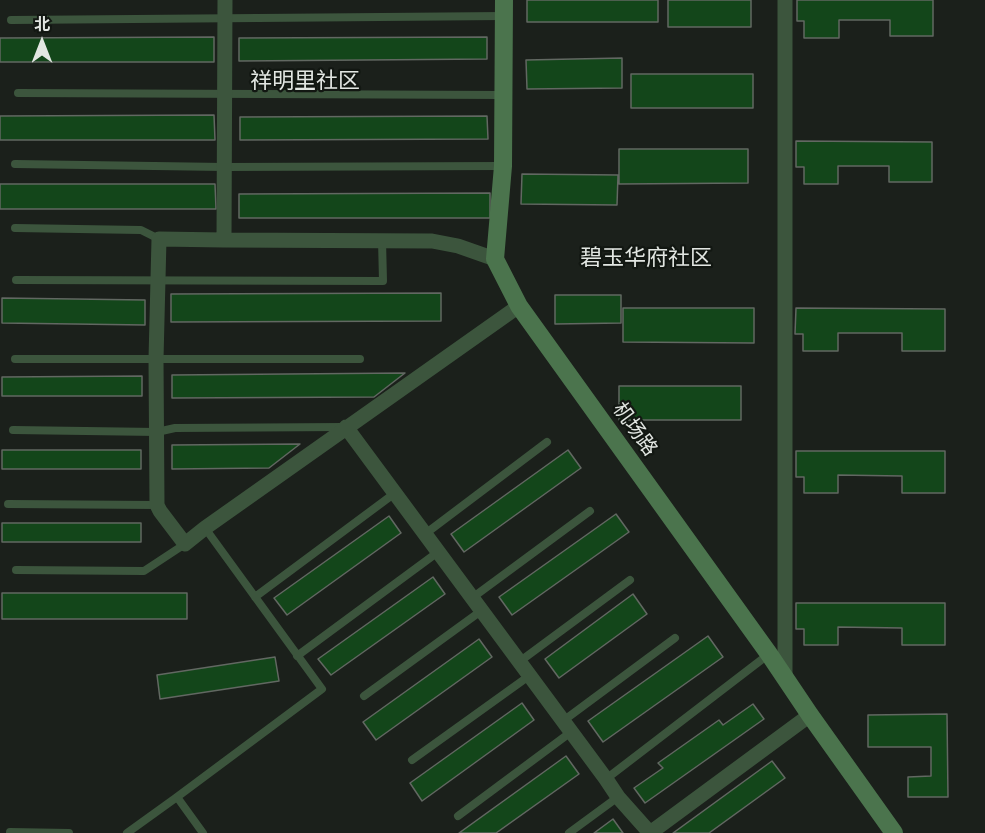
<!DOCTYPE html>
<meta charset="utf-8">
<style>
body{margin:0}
#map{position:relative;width:985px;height:833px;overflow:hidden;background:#1b201b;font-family:Lato,"Noto Sans SC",sans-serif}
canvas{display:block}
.north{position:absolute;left:12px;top:12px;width:60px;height:60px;-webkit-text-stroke:4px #121712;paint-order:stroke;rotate:0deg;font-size:16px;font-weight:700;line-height:24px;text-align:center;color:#e2e6e2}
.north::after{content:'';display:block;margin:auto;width:21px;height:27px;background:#e2e6e2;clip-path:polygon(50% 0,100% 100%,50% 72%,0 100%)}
</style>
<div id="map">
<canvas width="985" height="833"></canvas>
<div class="north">北</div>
</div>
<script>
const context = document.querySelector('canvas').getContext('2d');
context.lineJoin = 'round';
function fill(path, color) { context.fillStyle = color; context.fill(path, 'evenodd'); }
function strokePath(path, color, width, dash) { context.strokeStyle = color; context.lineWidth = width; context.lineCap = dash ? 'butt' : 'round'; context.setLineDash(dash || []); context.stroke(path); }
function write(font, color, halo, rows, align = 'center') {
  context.font = font + ' Lato,"Noto Sans SC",sans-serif'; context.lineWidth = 4.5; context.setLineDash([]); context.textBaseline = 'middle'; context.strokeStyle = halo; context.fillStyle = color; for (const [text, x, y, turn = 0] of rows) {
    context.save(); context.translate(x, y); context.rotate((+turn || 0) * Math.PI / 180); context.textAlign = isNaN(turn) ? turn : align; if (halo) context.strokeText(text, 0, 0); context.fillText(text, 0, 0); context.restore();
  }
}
const building = new Path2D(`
 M527 0H658V22H527Z
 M668 0H751V27H668Z
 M797 0H933V36H890V20H839V38H804V21H797Z
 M214 37V62H0V38Z
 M487 37V59L239 61V38Z
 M622 58V88L527 89 526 60Z
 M631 74H753V108H631Z
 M214 115 215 140H0V116Z
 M487 116 488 139 240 140V117Z
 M796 141 932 142V182H889V166H838V184H804V167H796Z
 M619 149H748V183L619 184Z
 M522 174 618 175 617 205 521 204Z
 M0 184H215L216 209H0Z
 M490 193V218H239V194Z
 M441 293V321L171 322V294Z
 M555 295H621V323L555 324Z
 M2 298 145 300V325L2 323Z
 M623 308H754V343L623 342Z
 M796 308 945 309V351H902V333H838V351H803V334H795Z
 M405 373 374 397 172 398V375Z
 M142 376V396H2V377Z
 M619 386H741V420H619Z
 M300 444 269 468 172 469V445Z
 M2 450H141V469H2Z
 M568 450 581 468 464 552 451 534Z
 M796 451H945V493H902V476L838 475V493H804V477H796Z
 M616 514 629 532 512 615 499 597Z
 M389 516 401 533 287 615 274 598Z
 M2 523H141V542H2Z
 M433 577 445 594 331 675 318 659Z
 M2 593H187V619H2Z
 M633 594 647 614 559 678 545 659Z
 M796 603H945V645H902V628L838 627V645H804V629H796Z
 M708 636 723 657 603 742 588 721Z
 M479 639 492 657 376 740 363 722Z
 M275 657 279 681 160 699 157 675Z
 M522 703 534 720 422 801 410 783Z
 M753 704 764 719 645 803 634 788 663 768 658 763 719 720 723 725Z
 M947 714 948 797H908V777L931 776V747H868V715Z
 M566 756 579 774 496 833H459Z
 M772 761 785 778 709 833H673Z
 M613 819 623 833H594Z`);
fill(building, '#13461a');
strokePath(building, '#626862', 1.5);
strokePath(new Path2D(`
 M11 20 504 16
 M18 93 502 95
 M15 164 224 167 502 166
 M15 228 141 230 159 239
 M16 280 383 281 382 240
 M15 359H360
 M13 430 157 432 175 428 344 427
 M8 504 157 505
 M425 534 547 442
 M16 570 144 571 185 544
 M255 597 395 493
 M472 598 590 511
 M297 656 438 552
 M519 662 630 580
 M364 696 481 611
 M563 721 675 638
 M412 760 529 676
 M606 779 769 654
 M458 816 571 732
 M10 832 69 833
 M127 833 177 797
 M203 833 177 797 322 689 205 528
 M569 833 618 797`), '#3c553d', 8);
strokePath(new Path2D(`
 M225 0 224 240 432 241 458 246 495 259
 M785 0V679
 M224 240 159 239 156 359 157 505 160 511 185 544 205 528 519 306
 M346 427 606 779 618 797 650 833
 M650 833 810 715`), '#3c553d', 15);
strokePath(new Path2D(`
 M504 0 503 166 495 259 519 306 769 654 810 715 894 833`), '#4b744d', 18);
write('20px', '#e2e6e2', '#121712', [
 ["机场路",635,429,54]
]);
write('22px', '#e2e6e2', '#121712', [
 ["祥明里社区",305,81],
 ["碧玉华府社区",646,258]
]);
</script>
